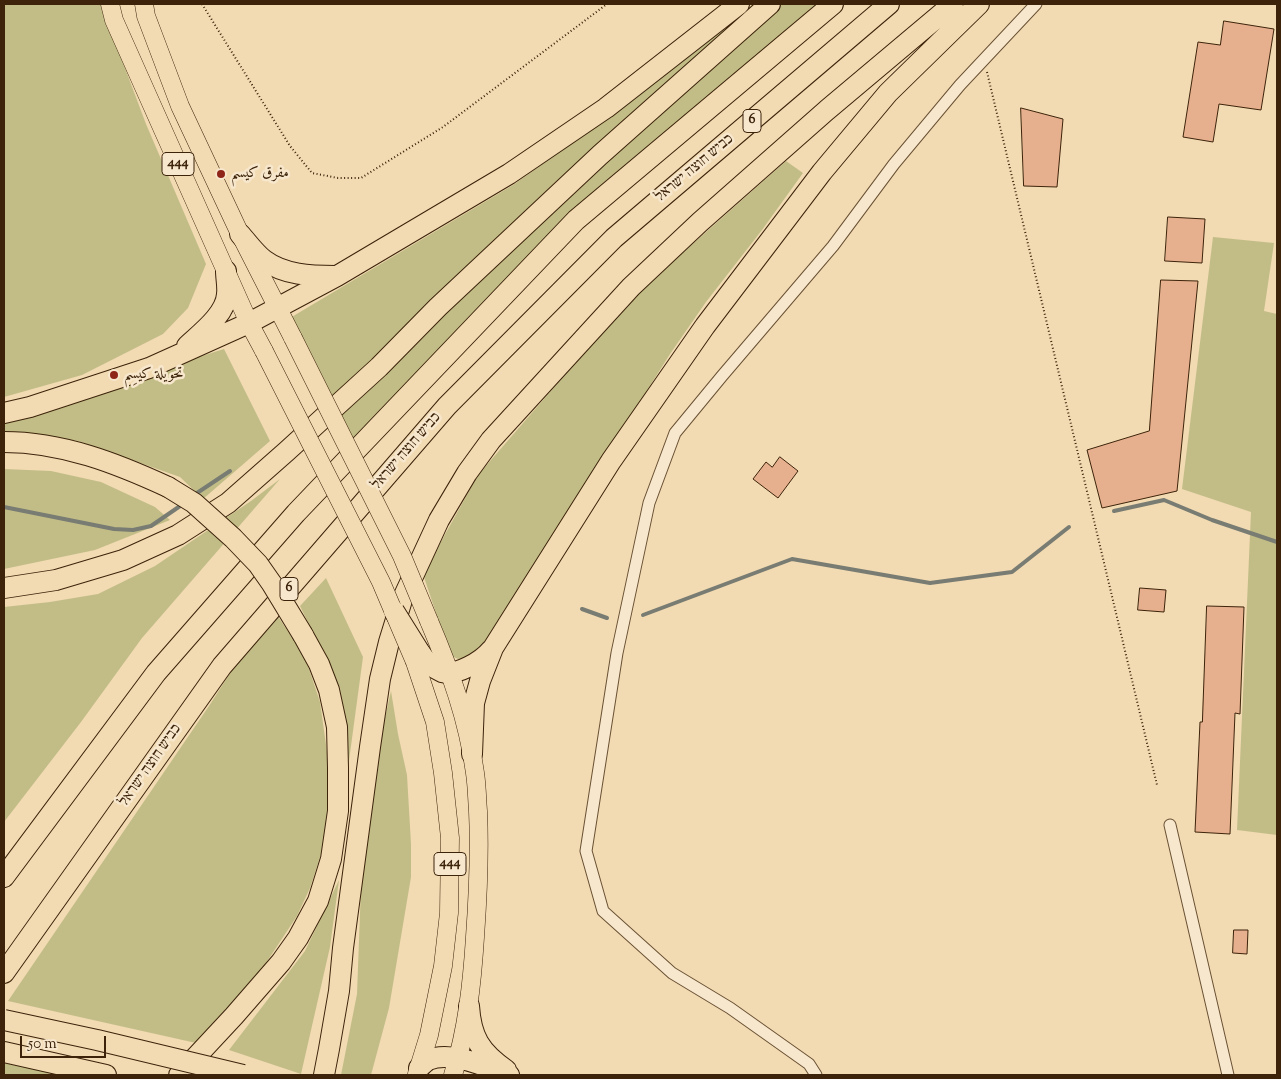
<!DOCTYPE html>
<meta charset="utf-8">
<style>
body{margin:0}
#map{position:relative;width:1281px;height:1079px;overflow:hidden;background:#f2dab2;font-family:"Sorts Mill Goudy",serif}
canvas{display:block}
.frame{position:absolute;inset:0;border:5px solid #3c230a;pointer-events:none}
.scale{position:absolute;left:20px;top:1036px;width:86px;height:22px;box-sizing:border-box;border:2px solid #3c230a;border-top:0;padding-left:6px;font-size:15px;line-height:18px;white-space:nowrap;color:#3c230a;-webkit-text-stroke:4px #f7e7cd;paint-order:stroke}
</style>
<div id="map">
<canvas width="1281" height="1079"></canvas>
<div class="frame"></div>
<div class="scale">50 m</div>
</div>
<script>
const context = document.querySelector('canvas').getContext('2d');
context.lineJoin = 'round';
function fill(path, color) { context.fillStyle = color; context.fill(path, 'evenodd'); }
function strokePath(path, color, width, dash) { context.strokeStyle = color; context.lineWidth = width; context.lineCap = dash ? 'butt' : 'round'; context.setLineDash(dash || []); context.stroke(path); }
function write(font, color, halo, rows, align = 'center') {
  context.font = font + ' "Sorts Mill Goudy",Amiri,"Frank Ruhl Libre",serif'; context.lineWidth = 5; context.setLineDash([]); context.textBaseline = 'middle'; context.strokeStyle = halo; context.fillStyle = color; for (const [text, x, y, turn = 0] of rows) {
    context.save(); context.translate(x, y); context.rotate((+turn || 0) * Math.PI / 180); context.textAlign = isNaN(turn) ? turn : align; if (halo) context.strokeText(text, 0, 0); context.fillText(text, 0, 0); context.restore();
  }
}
fill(new Path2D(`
 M4 4H101L146 124 206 264 188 308 163 334 82 375 4 397Z
 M753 4H820L352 442 290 318 513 185 619 110Z
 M786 161 803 173 762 230 706 302 670 354 514 601 488 645 470 659 460 660 450 655 423 574 478 475 589 347 652 280Z
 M1213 237 1274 243 1264 311 1277 314V835L1237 830 1251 512 1182 489Z
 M224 349 270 441 203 499 180 477 78 441 36 434H4V418Z
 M4 469 51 471 101 482 155 507 170 520 95 550 4 569Z
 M280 479 142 638 81 722 4 822V607L50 602 98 594 155 566 251 501Z
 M326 578 363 657 348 768 340 688 300 606Z
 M277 615 305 657 320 702 328 759 330 805 322 851 310 888 297 916 262 969 196 1043 8 1001 209 706 234 667Z
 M391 691 398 734 407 775 411 844V877L389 1008 371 1075H341L357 994 361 887 367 824 384 722Z
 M339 880 330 947 301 1074 229 1050 305 951Z
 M4 1063 65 1075H4Z`), '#c2bd87');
strokePath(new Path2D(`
 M194 495 230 471
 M4 507 114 529 133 530 151 526 183 504
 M1114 511 1164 500 1212 520 1277 542
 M582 609 607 618
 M643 615 792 559 930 583 1012 572 1069 527`), '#787c72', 4);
const building = new Path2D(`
 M1224 21 1274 29 1261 110 1219 104 1213 142 1183 137 1198 42 1220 45Z
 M1021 108 1063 119 1057 187 1024 186Z
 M1168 217 1205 219 1202 263 1165 261Z
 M1161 280 1198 281 1177 491 1102 508 1087 450 1149 431Z
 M780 457 798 471 778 498 753 479 766 462 772 467Z
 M1140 588 1166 590 1164 612 1138 610Z
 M1207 606 1244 607 1240 714 1235 713 1230 834 1195 832 1200 722H1202Z
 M1234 930H1248L1247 954 1233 953Z`);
fill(building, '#e6af8d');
strokePath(building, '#3c230a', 1);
const street = new Path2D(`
 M1170 825 1228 1075
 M816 1075 809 1064 730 1008 672 973 603 911 586 851 617 653 649 503 675 433 722 376 833 246 894 164 960 85 1036 4`);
const primary = new Path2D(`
 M110 4 114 20 249 323 264 351
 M144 4 146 16 180 106 240 234 293 338
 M429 621C450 670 468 720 475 773 477 786 477 799 478 811 480 853 478 895 475 937 472 984 467 1030 453 1075
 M415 662 435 722 443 773 450 838 449 913 443 966 429 1035 417 1074`);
const highway = new Path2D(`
 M240 234C248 243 255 253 264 260 284 275 311 276 335 276
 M187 346C201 333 226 314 227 294 228 287 226 278 226 271
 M4 413 30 407 149 368 249 323 337 276 509 174 606 108 739 4
 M4 442C62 442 116 463 168 487
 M4 588 56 580 123 560 178 535 228 503 287 451 379 367 438 307 600 155 770 4
 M419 651C424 659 432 668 442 672 457 676 482 661 491 650
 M472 754 474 703 480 681 493 648 611 461 705 326 822 172 888 93 979 4
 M4 877 156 673 296 513 576 220 833 4
 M4 973 222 666 447 406 614 238 889 4
 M469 1006C471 1037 480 1052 506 1070
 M4 1052 106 1075
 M419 1068C421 1066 425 1062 428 1060 451 1050 487 1067 509 1075
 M179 1075 234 1016 281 962 298 938 318 901 331 859 338 811V768L337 727 329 690 319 664 303 635
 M324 1075 329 1049 339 991 343 948 370 747 380 679 389 642 402 600 439 520 467 473 491 440 631 287 700 222 827 110 953 4`);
strokePath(street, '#6a5134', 13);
strokePath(primary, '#3c230a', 19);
strokePath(highway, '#3c230a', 22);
strokePath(new Path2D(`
 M202 4 290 146 312 173 338 178H361L443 127 607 4
 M987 72 1157 785`), '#3c230a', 2, [1, 2.5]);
strokePath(street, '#f7e7cd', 11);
strokePath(primary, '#f2dab2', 18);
strokePath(highway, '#f2dab2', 20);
const primaryBridge = new Path2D(`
 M293 338 402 556 429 621
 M264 351 381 582 415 662`);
const highwayBridge = new Path2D(`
 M168 487 194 503 233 538 258 564 272 584 303 635
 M394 611 419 651
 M4 1020 97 1040 243 1075`);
strokePath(primaryBridge, '#3c230a', 19, []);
strokePath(highwayBridge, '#3c230a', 22, []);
strokePath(primaryBridge, '#f2dab2', 18);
strokePath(highwayBridge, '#f2dab2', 20);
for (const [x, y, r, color] of [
 [221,174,5,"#8f2418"],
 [114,375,5,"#8f2418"]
]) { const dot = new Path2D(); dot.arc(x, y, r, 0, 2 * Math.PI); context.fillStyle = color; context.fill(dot); strokePath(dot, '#f7e7cd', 2); }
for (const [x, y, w] of [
 [752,121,18],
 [178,164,32],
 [289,589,18],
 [450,864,32]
]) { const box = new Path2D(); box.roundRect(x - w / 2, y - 11.5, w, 23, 4); context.fillStyle = '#f7e7cd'; context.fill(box); strokePath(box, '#3c230a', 1); }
write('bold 14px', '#3c230a', null, [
 ["6",752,121],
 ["444",178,164],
 ["6",289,589],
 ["444",450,864]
]);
write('15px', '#3c230a', '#f7e7cd', [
 ["כביש חוצה ישראל",695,169,-40],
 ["כביש חוצה ישראל",407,452,-49],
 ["כביש חוצה ישראל",151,766,-55]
]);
write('15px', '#3c230a', '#f7e7cd', [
 ["مفرق كيسم",231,174],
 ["تحويلة كيسِم",124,375]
], 'left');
</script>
